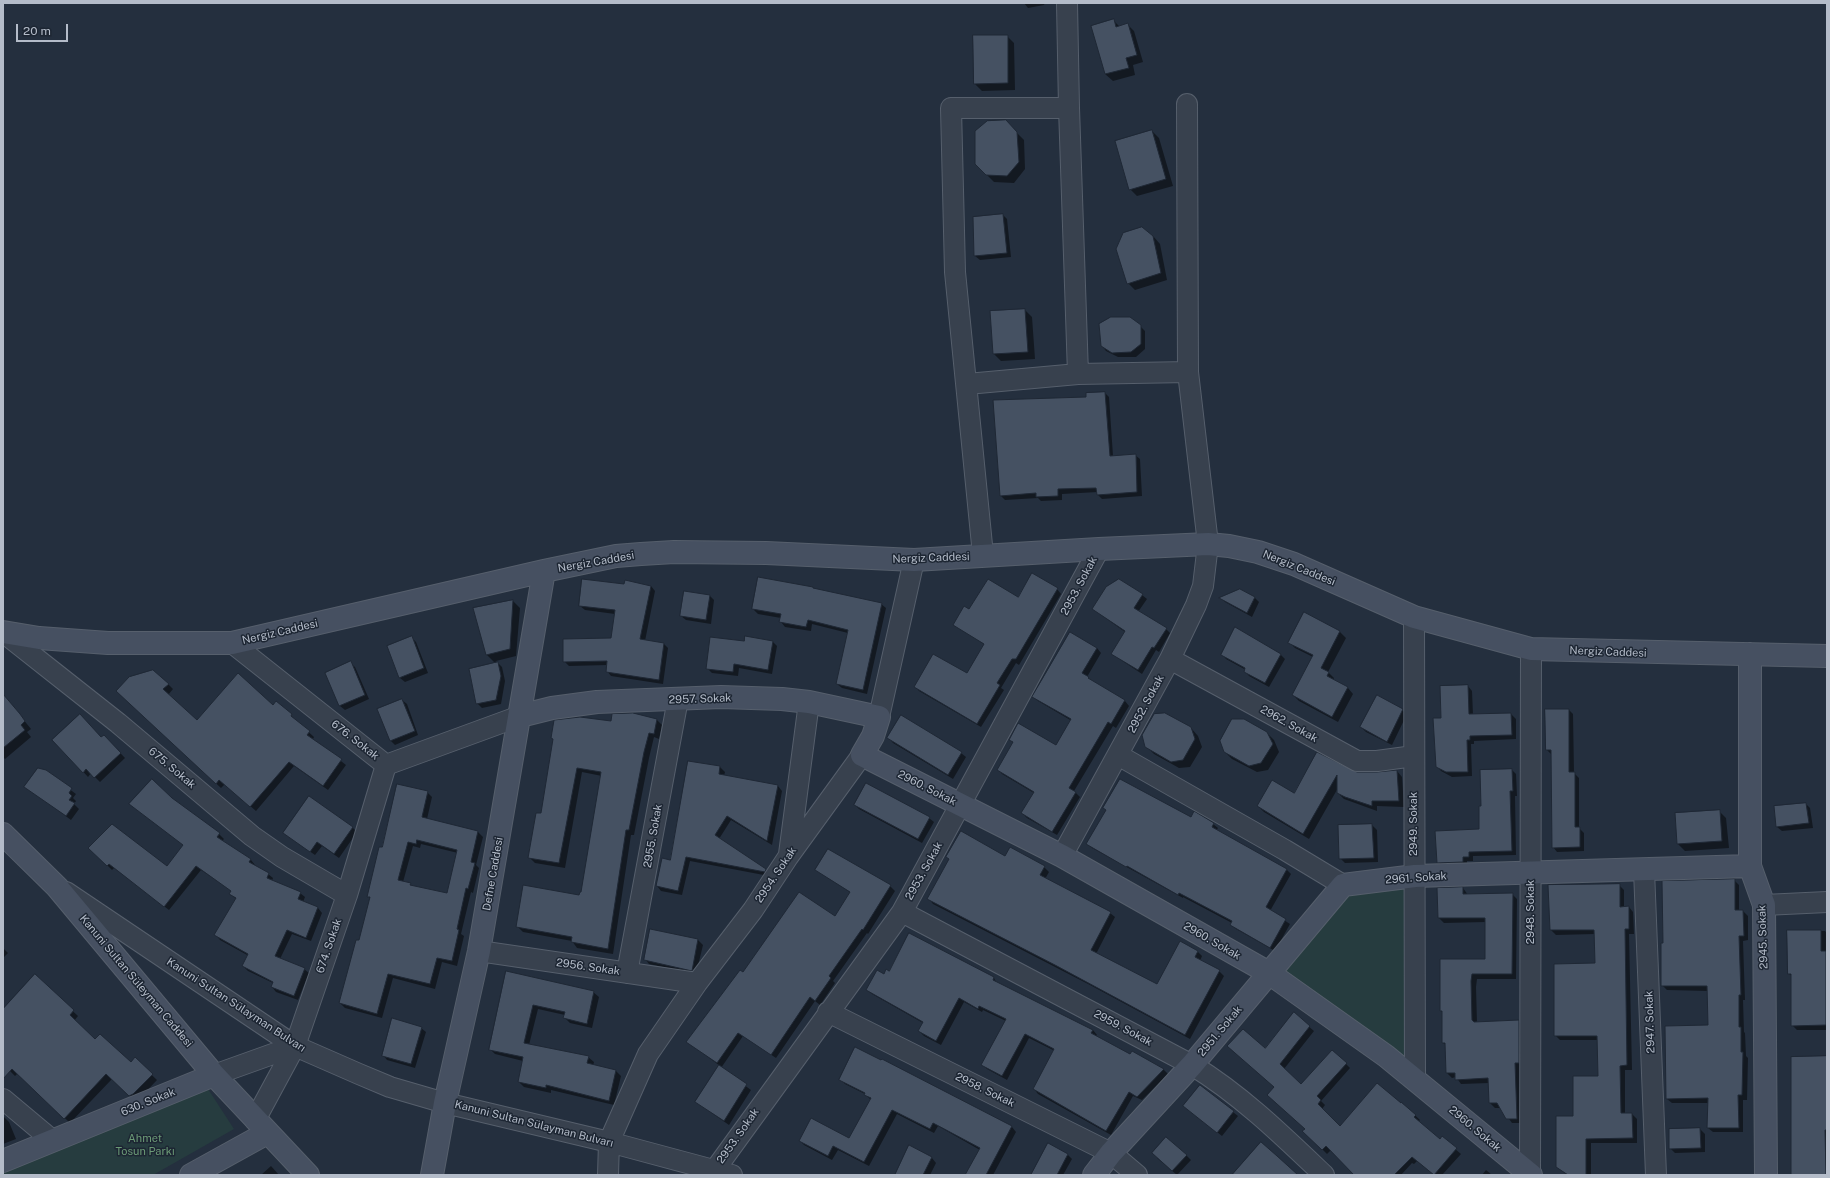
<!DOCTYPE html>
<meta charset="utf-8">
<style>
body{margin:0}
#map{position:relative;width:1830px;height:1178px;overflow:hidden;background:#242f3e;font-family:"Public Sans",sans-serif}
canvas{display:block}
.frame{position:absolute;inset:0;border:4px solid #b4bcc9;pointer-events:none}
.scale{position:absolute;left:16px;top:24px;width:52px;height:18px;box-sizing:border-box;border:2px solid #b4bcc9;border-top:0;padding-left:5px;font-size:12px;line-height:14px;white-space:nowrap;color:#b4bcc9;-webkit-text-stroke:3px #1d2633;paint-order:stroke}
</style>
<div id="map">
<canvas width="1830" height="1178"></canvas>
<div class="frame"></div>
<div class="scale">20 m</div>
</div>
<script>
const context = document.querySelector('canvas').getContext('2d');
context.lineJoin = 'round';
function fill(path, color) { context.fillStyle = color; context.fill(path, 'evenodd'); }
function strokePath(path, color, width, dash) { context.strokeStyle = color; context.lineWidth = width; context.lineCap = dash ? 'butt' : 'round'; context.setLineDash(dash || []); context.stroke(path); }
function write(font, color, halo, rows, align = 'center') {
  context.font = font + ' "Public Sans",sans-serif'; context.lineWidth = 3; context.setLineDash([]); context.textBaseline = 'middle'; context.strokeStyle = halo; context.fillStyle = color; for (const [text, x, y, turn = 0] of rows) {
    context.save(); context.translate(x, y); context.rotate((+turn || 0) * Math.PI / 180); context.textAlign = isNaN(turn) ? turn : align; if (halo) context.strokeText(text, 0, 0); context.fillText(text, 0, 0); context.restore();
  }
}
fill(new Path2D(`
 M1405 887 1408 1054 1394 1057 1282 969 1339 896Z
 M208 1089 234 1129 153 1175H3V1170Z`), '#263c3f');
fill(new Path2D(`
 M1024 3H1045L1044 5 1028 8Z
 M1114 21 1120 27 1127 24 1134 31 1143 62 1133 65 1135 75 1113 81 1105 74Z
 M1007 36 1014 43 1015 90 982 91 975 84Z
 M1005 121 1024 140 1025 169 1014 183 994 182 976 164Z
 M1152 131 1159 138 1173 186 1137 196 1130 189Z
 M1003 215 1007 219 1011 257 980 260 975 256Z
 M1153 236 1160 244 1167 280 1135 290 1128 283Z
 M1025 310 1032 317 1035 359 1001 361 994 354 991 312Z
 M1140 326 1145 331V349L1136 357H1118L1106 351 1102 346Z
 M1105 393 1109 397 1113 456 1135 455 1140 459 1142 496 1102 499 1098 495V492L1062 494V500L1041 501 1038 498 1005 500 1001 496 1087 398Z
 M759 578 813 588 881 604 886 608 867 694 842 688 837 684 848 633 812 624 811 631 785 627 781 622V618L758 614 753 609Z
 M651 586 655 591 645 641 664 644 668 648 663 684 611 676 607 671 608 665 569 666 564 661 612 639 615 614 585 610 580 606Z
 M1057 589 1061 594 1019 665 1016 663 1001 688 1004 690 981 727 919 691 915 686 967 675 985 645 955 625 970 610Z
 M1240 590 1255 598 1259 602 1252 617 1225 602 1221 598Z
 M1142 595 1147 599 1138 612 1166 629 1170 633 1159 652 1156 650 1142 674 1112 654 1125 632 1093 609Z
 M710 596 714 600 711 624 686 620 681 616Z
 M513 601 520 608 516 656 496 661 502 667 505 681 501 704 482 708 477 703 495 663 487 655 474 609Z
 M1304 614 1340 632 1346 638 1328 672 1334 678 1333 680 1348 688 1353 694 1338 722 1299 701 1293 695 1313 657 1295 648 1289 642Z
 M412 638 416 642 428 673 405 682 400 678 388 647Z
 M773 642 777 646 772 674 739 668 738 676 712 673 707 668Z
 M1097 648 1101 653 1087 677 1092 682 1125 701 1129 706 1116 728 1113 726 1074 791 1080 797 1057 835 1027 818 1022 813 1034 793 1002 774 998 769 1013 743 1010 739 1056 747 1072 721 1038 701 1033 697Z
 M1222 654H1280L1285 659 1269 687 1249 676 1245 671 1246 670 1226 659Z
 M350 663 355 667 369 699 345 710 340 706 326 674Z
 M168 684 173 689 168 695 197 721 273 706 276 702 314 737 313 739 346 765 328 790 294 766 256 811 225 784 221 788 123 696Z
 M1468 686 1472 691 1473 715 1511 714 1516 719V739L1474 741V744H1471L1472 776 1452 777 1441 771 1437 766Z
 M402 700 407 704 418 735 395 745 390 740Z
 M3 704 14 708 31 729 27 732 31 737 5 759 3 757Z
 M1402 710 1407 714 1392 745 1366 732 1361 727Z
 M1569 710 1573 714 1574 773 1579 778V828L1584 833V851L1557 852 1553 847 1552 755 1547 750Z
 M633 714 657 720 662 725 659 739 654 737 649 758 634 835H631L613 954 577 948 572 941 523 932 517 926 580 896 582 894 602 776 582 772 565 868 535 863 529 857 541 815 612 723Z
 M1191 728 1198 736 1202 747 1190 767 1179 768 1154 754 1146 746Z
 M1267 733 1274 740 1279 752 1268 770 1257 772 1232 759 1225 752Z
 M104 736 125 758 100 782 91 773 88 777 54 740 101 739Z
 M889 738 961 753 966 757 953 779 893 743Z
 M1318 754 1356 773 1397 771 1402 777 1404 807 1377 806V811L1344 799 1338 793V788L1309 839 1264 812 1258 806 1294 794Z
 M689 762 720 767 725 772 724 776 778 786 782 791 772 845 731 820 719 839 765 870 769 876 690 861 682 895 661 891 657 886 671 861Z
 M1512 770 1516 774 1517 796H1515L1516 855 1473 856V861H1467V866L1443 867 1438 862 1480 830 1482 807Z
 M45 771 76 794 73 798 76 801 74 804 79 809 71 820 26 787Z
 M427 792 432 797 427 819 478 832 483 837 476 865 479 868 473 893 471 892 461 934 464 936 457 966 442 962 435 989 393 978 382 1018 345 1008 340 1003 359 942 371 899 368 896 383 849ZM421 844 458 853 448 894 412 886 403 882 413 846 420 848Z
 M172 799 219 834 224 839 222 841 251 860 255 865 254 866 268 874 273 878 272 881 300 893 305 897 303 902 318 908 322 913 311 941 292 934 280 959 304 969 309 973 298 1000 276 992 272 987 273 983 248 971 243 966 249 956 220 940 216 935 236 899 230 894 232 891 201 870 169 910 114 868 112 870 90 848 167 868 184 845 130 804Z
 M1806 804 1810 808 1813 828 1782 831 1777 827Z
 M855 805 929 818 934 822 922 843 859 809Z
 M1719 811 1726 818 1729 848 1685 851 1678 844Z
 M1191 819 1213 824 1218 828 1216 831 1287 870 1291 874 1270 911 1290 924 1275 951 1236 929 1231 925 1232 923 1183 897V898L1092 848 1087 844Z
 M1372 825 1377 830 1378 862 1345 863 1340 858Z
 M352 827 357 832 339 858 322 846 315 855 289 837Z
 M828 850 890 886 895 891 868 934 867 933 833 981 835 983 820 1005 815 1001 776 1058 743 1036 721 1068 751 1090 729 1125 696 1102 720 1066 688 1042 743 973 836 918 851 893 816 870Z
 M1006 857 1044 867 1049 872 1045 879 1110 913 1115 917 1096 954 1157 985 1198 952 1202 956 1200 961 1219 971 1224 976 1190 1039 1090 985 933 904 929 899Z
 M1734 880 1739 885V911H1743L1748 916V940L1743 941 1745 1000H1743L1744 1032 1745 1033 1746 1056 1748 1058 1747 1100H1743V1132H1713L1708 1128 1709 1103H1672L1667 1099 1709 1026 1708 991 1667 990 1662 985 1664 944Z
 M1619 885 1624 890V907H1629L1633 912 1634 934H1629L1632 1070H1625V1114H1632L1637 1119V1143H1591V1175H1567L1557 1167 1600 1077 1598 1040H1560L1555 1035 1596 964 1595 934 1556 935 1551 930Z
 M1463 888 1468 895 1512 894 1517 899 1516 979H1477L1476 987 1477 1023 1518 1021 1523 1026V1068H1520L1521 1123H1512L1501 1108H1495L1490 1103 1489 1083 1461 1084 1456 1077 1452 1078 1447 1073 1446 1045 1443 1043V1013L1441 1011V960H1486V922L1444 923 1439 918Z
 M651 930 698 940 703 945 696 974 649 964 645 959Z
 M1788 931H1825L1827 933V1030H1797L1792 1025V976L1789 974Z
 M3 948 8 953 3 958Z
 M507 972 593 992 599 997 592 1028 570 1023 565 1018V1015L538 1009 529 1045 588 1057 594 1062 593 1066 616 1071 621 1076 614 1105 551 1090V1093L524 1087 519 1082 523 1061 495 1054 490 1049Z
 M889 972 994 978 997 984 1093 1030 1097 1035 1096 1037 1131 1055 1132 1052 1164 1070 1168 1074 1142 1100 1133 1096 1111 1135 1038 1094 1034 1089 1055 1051 1029 1038 1007 1080 987 1069 983 1065 1006 1021 983 1010 982 1012 964 1002 941 1045 924 1036 919 1031 923 1023 872 994 867 990Z
 M35 976 78 1016 74 1021 95 1040 131 1063 135 1059 157 1080 139 1099 135 1101 112 1079 70 1123 18 1073 15 1076 3 1064V1009Z
 M1294 1014 1314 1031 1284 1069 1301 1085 1346 1064 1350 1068 1321 1101 1325 1105 1322 1109 1340 1127 1402 1103 1420 1120 1418 1122 1440 1140 1442 1138 1461 1154 1442 1175H1434L1417 1161 1414 1164 1412 1163 1401 1175H1357L1331 1150 1327 1154 1304 1131 1306 1129 1275 1087 1265 1050Z
 M421 1028 426 1032 415 1068 387 1060 383 1055Z
 M1827 1057V1175H1793Z
 M883 1060 1012 1127 1016 1132 993 1175H966L980 1150 938 1126 934 1133 897 1114 869 1166 838 1150 832 1160 804 1145 800 1141 850 1140 871 1100 865 1094 845 1084 841 1080Z
 M1200 1086 1238 1116 1222 1136 1189 1110Z
 M3 1116 9 1122 16 1139 3 1144Z
 M1700 1129 1705 1134V1152L1675 1153 1670 1148Z
 M910 1147 932 1158 936 1163 930 1175H896Z
 M1068 1155 1072 1159 1063 1175H1032Z
 M1186 1155 1191 1160 1177 1175 1157 1158Z
 M271 1166 279 1175H261Z
 M1486 1170 1492 1175H1482Z`), '#0007');
const building = new Path2D(`
 M1114 19 1116 27 1128 23 1137 55 1126 58 1129 68 1105 74 1091 26Z
 M973 35H1008V83L974 84Z
 M1006 120 1017 132 1019 162 1007 176 986 175 975 164V131L987 121Z
 M1152 130 1166 179 1129 190 1115 141Z
 M1003 214 1007 253 974 256 973 217Z
 M1142 227 1153 236 1161 273 1127 284 1116 249 1123 233Z
 M1025 309 1028 352 993 354 990 311Z
 M1111 317H1130L1141 325V344L1131 352 1112 353 1101 346 1099 324Z
 M1105 392 1110 456 1136 454 1137 492 1097 495 1096 488 1058 489V496L1036 497V493L1000 496 993 400 1086 397V393Z
 M1032 573 1058 588 1016 659H1012L997 683 1000 685 977 724 914 687 933 654 967 673 984 644 953 625 964 606 969 609 988 579 1018 597Z
 M758 577 813 587V588L882 603 863 690 836 684 848 630 808 620 806 627 779 622 781 614 752 609Z
 M582 579 624 584 625 580 651 586 640 639 664 643 659 680 606 672 607 661 563 662V639L611 638 615 610 579 606Z
 M1119 579 1143 594 1134 608 1167 628 1154 648 1152 647 1138 670 1111 654 1125 631 1092 609 1106 587Z
 M1240 589 1255 597 1247 613 1219 598Z
 M684 591 710 595 706 620 680 616Z
 M513 600 510 649 486 655 473 608Z
 M1304 612 1340 631 1321 668 1329 672 1327 676 1348 687 1332 717 1292 695 1313 655 1288 643Z
 M1235 627 1281 654 1265 683 1244 672 1245 668 1221 655Z
 M1070 632 1097 648 1082 673 1089 677 1088 678 1125 700 1111 724 1108 722 1069 788 1076 792 1052 832 1021 813 1034 792 997 770 1013 742 1009 740 1018 723 1056 745 1071 719 1032 697Z
 M412 636 424 668 399 678 387 646Z
 M745 636 773 641 768 670 734 664 733 672 706 669 710 637 744 641Z
 M351 661 365 695 339 706 325 673Z
 M498 662 501 676 496 700 476 704 469 669Z
 M153 670 169 684 163 689 197 720 238 673 273 705 276 701 292 714 291 716 310 731 307 735 342 759 323 786 289 762 250 807 219 780 216 784 116 691 129 677Z
 M1468 685 1469 714 1511 713 1512 735 1470 736V740H1467L1468 772H1446L1436 767 1433 718H1441L1440 686Z
 M3 694 20 714 25 721 21 725 25 730 3 748Z
 M1377 695 1403 709 1387 742 1360 727Z
 M402 699 415 731 390 741 377 709Z
 M1545 709H1569V772H1575V827H1580V847L1552 848 1551 750H1546Z
 M633 713 657 719 654 734 649 733 644 752 629 830H626L608 949 571 942 572 937 516 927 523 885 579 895 580 892H581L601 772 577 768 559 863 528 858 536 813H541L553 739 551 738 554 720 580 717 611 721 612 714Z
 M1165 713 1191 727 1195 739 1183 760 1171 762 1145 747 1142 735 1154 714Z
 M80 714 101 737 104 735 121 753 94 778 86 769 83 773 52 740Z
 M901 715 962 752 948 775 887 738Z
 M1232 719H1244L1267 732 1273 744 1261 763 1249 766 1224 752 1220 741Z
 M1317 752 1357 772H1377L1397 770 1399 801H1372V806L1345 797 1337 793V775L1303 834 1257 806 1272 780 1294 793Z
 M688 761 720 766 719 774 778 785 767 841 727 816 715 835 766 869 765 872 686 857 678 891 656 886 662 858 670 860Z
 M38 768 46 770 72 788 69 793 72 796 69 800 75 803 66 816 24 787Z
 M1512 769 1513 791H1510L1512 851 1469 852V857H1463V862L1437 863 1435 831 1479 829V806H1481L1480 770Z
 M152 779 172 798 220 833 217 837 251 859 249 862 269 873 267 878 301 892 298 899 318 907 306 938 287 930 275 956 305 968 294 996 271 987 273 982 242 966 248 954 214 935 236 898 229 894 231 891 196 866 164 907 109 864 107 866 88 848 112 824 167 866 183 845 129 804Z
 M1120 779 1191 817 1194 811 1214 823 1212 827 1287 869 1266 907 1286 919 1270 948 1230 925 1232 921 1179 893 1178 895 1127 866 1126 867 1086 844 1106 810 1103 808Z
 M866 783 930 817 918 839 854 805Z
 M397 784 428 791 422 817 478 831 471 862 475 863 468 889 466 888 457 929 459 930 452 961 437 958 430 984 388 974 377 1014 339 1003 356 940H359L370 897H367L379 847H382ZM417 840 457 850 447 893 410 885 411 883 398 880 408 842 416 844Z
 M309 796 353 827 334 854 317 842 310 852 283 833Z
 M1806 803 1809 823 1776 827 1774 806Z
 M1720 810 1722 841 1677 844 1675 813Z
 M1372 824 1374 858 1339 859 1338 825Z
 M961 831 1005 856 1010 847 1045 866 1040 875 1111 912 1091 950 1093 951 1157 984 1180 941 1198 951 1195 957 1220 970 1185 1035 1055 965 927 899 949 859 946 857Z
 M828 849 891 885 863 930 862 929 829 976 831 978 815 1001 810 997 771 1055 738 1033 717 1063 686 1042 740 970 743 972 799 892 835 916 850 892 815 870Z
 M1735 879V910H1743L1744 936H1739L1741 995H1739V1027H1741V1052H1743L1742 1095H1738L1739 1128H1707L1708 1098 1666 1099 1665 1026 1708 1025 1707 986H1661V943H1663L1662 881Z
 M1620 884V907L1629 906V929H1625L1627 1065 1620 1066 1621 1113H1632L1633 1138 1586 1139V1175H1568L1556 1167V1116H1573V1076H1598L1597 1036H1554V964L1595 963 1594 930H1550L1548 885Z
 M1463 887V894L1513 893 1512 974H1472L1471 981 1472 1020 1474 1022 1519 1020V1063H1515L1517 1119H1506L1497 1103H1489L1488 1078 1455 1080V1073H1446L1445 1043H1442V1011H1440V959H1485V918H1438L1437 888Z
 M650 929 698 939 692 971 644 960Z
 M1787 930H1821V951H1826V1025L1791 1026V974H1788Z
 M909 933 994 977 993 980 1093 1030 1091 1033 1130 1054 1132 1051 1164 1069 1137 1097 1129 1092 1106 1131 1033 1089 1054 1049 1025 1034 1002 1076 981 1065 1006 1019 979 1006 978 1009 959 998 936 1041 918 1031 923 1022 866 990 877 970 884 974 886 969 889 971Z
 M506 971 594 991 587 1024 563 1018 565 1012 533 1005 524 1043 589 1056 587 1063 616 1070 609 1101 546 1085V1088L518 1082 523 1057 489 1050Z
 M35 974 74 1010 70 1015 95 1039 100 1034 131 1062 135 1057 153 1074 133 1094 129 1096 106 1074 64 1119 12 1069 3 1079V1009Z
 M1294 1012 1310 1026 1280 1064 1301 1084 1332 1050 1347 1063 1317 1096 1321 1100 1318 1104 1340 1126 1377 1083 1401 1103V1102L1416 1115 1414 1117 1440 1139 1442 1136 1457 1148 1434 1175 1412 1157 1394 1175H1354L1326 1146 1322 1150 1302 1131 1305 1129 1267 1095 1274 1087 1227 1046 1243 1029 1265 1048Z
 M392 1018 422 1027 411 1064 382 1056Z
 M855 1047 881 1060 882 1059 1012 1126 986 1175H965L980 1148 933 1123 930 1129 892 1110 864 1162 833 1146 828 1156 799 1141 811 1118 849 1138 871 1098 864 1095 865 1093 839 1080Z
 M1827 1056V1130H1825L1826 1175H1791V1057Z
 M719 1065 747 1084 724 1121 695 1102Z
 M1200 1085 1234 1111 1217 1133 1183 1106Z
 M1700 1128 1701 1148 1669 1149V1129Z
 M1166 1137 1187 1155 1172 1171 1152 1153Z
 M1261 1142 1277 1156 1298 1175H1232Z
 M1048 1143 1068 1154 1057 1175H1031Z
 M909 1145 932 1157 923 1175H895Z`);
fill(building, '#455162');
strokePath(building, '#1f2835', 1);
const street = new Path2D(`
 M1067 3 1069 108 1078 374
 M1187 104 1188 372
 M967 384 1078 374 1188 372 1208 544 1203 586 1196 605 1170 659 1062 856
 M983 555 955 272 951 108H1069
 M1414 617 1415 1079
 M4 633 118 723 252 836 282 857 347 895
 M232 643 386 765 520 716
 M1170 659 1357 761H1377L1414 756
 M879 717 914 560
 M1118 755 1285 850 1343 885
 M789 854 809 702
 M1644 870 1656 1175
 M66 892 295 1046 359 1074 390 1087 445 1103 609 1142 732 1175
 M1764 905 1827 902
 M902 912 1192 1065C1241 1095 1282 1135 1324 1175
 M479 951 697 983
 M627 973 678 699
 M828 1012 1111 1153 1137 1175
 M214 1075 295 1046
 M3 1099 52 1140
 M255 1120 295 1046 347 895 386 765
 M714 1171 902 912 1099 549
 M1530 1174 1531 649
 M608 1175 609 1142 648 1054 697 983 753 910 788 857 862 755`);
const secondary = new Path2D(`
 M3 632 39 638 108 643H232L544 571 616 556 641 554 674 552 766 553 914 560 1099 549 1208 544 1229 546 1258 552 1294 564 1414 617 1531 649 1827 656
 M1750 654V866L1764 905 1766 1175
 M520 716 552 708 597 702 721 697 782 699 809 702 879 717 873 736 862 755 1062 856 1269 973 1386 1056 1531 1175
 M3 834 57 887 214 1075 308 1175
 M3 1161 214 1075
 M191 1175 267 1133
 M432 1175 445 1103 479 951 544 571
 M1094 1175 1111 1153 1192 1065 1343 885 1415 876 1750 866`);
strokePath(street, '#565f6c', 22);
strokePath(secondary, '#565f6c', 24);
strokePath(street, '#38414e', 20);
strokePath(secondary, '#465061', 22);
write('11px', '#b4bcc9', '#1d2633', [
 ["Nergiz Caddesi",931,558,-2],
 ["Nergiz Caddesi",596,562,-10],
 ["Nergiz Caddesi",1299,568,22],
 ["2953. Sokak",1079,586,-62],
 ["Nergiz Caddesi",280,632,-13],
 ["Nergiz Caddesi",1608,652,2],
 ["2957. Sokak",700,699,-2],
 ["2952. Sokak",1146,704,-62],
 ["2962. Sokak",1289,724,29],
 ["676. Sokak",355,740,38],
 ["675. Sokak",172,768,40],
 ["2960. Sokak",927,788,27],
 ["2949. Sokak",1414,824,-90],
 ["2955. Sokak",653,836,-80],
 ["2953. Sokak",924,871,-61],
 ["Defne Caddesi",493,874,-80],
 ["2954. Sokak",776,875,-56],
 ["2961. Sokak",1416,878,-4],
 ["2948. Sokak",1531,912,-90],
 ["2945. Sokak",1763,937,-92],
 ["2960. Sokak",1212,941,30],
 ["674. Sokak",329,946,-71],
 ["2956. Sokak",588,967,8],
 ["Kanuni Sultan Süleyman Caddesi",136,981,50],
 ["Kanuni Sultan Sülayman Bulvarı",236,1005,33],
 ["2947. Sokak",1650,1022,-92],
 ["2959. Sokak",1123,1028,28],
 ["2951. Sokak",1220,1031,-50],
 ["2958. Sokak",985,1090,26],
 ["630. Sokak",148,1102,-22],
 ["Kanuni Sultan Sülayman Bulvarı",534,1124,14],
 ["2960. Sokak",1475,1129,40],
 ["2953. Sokak",738,1136,-55]
]);
write('11px', '#6b9a76', '#1d2633', [
 ["Ahmet",145,1139],
 ["Tosun Parkı",145,1152]
]);
</script>
